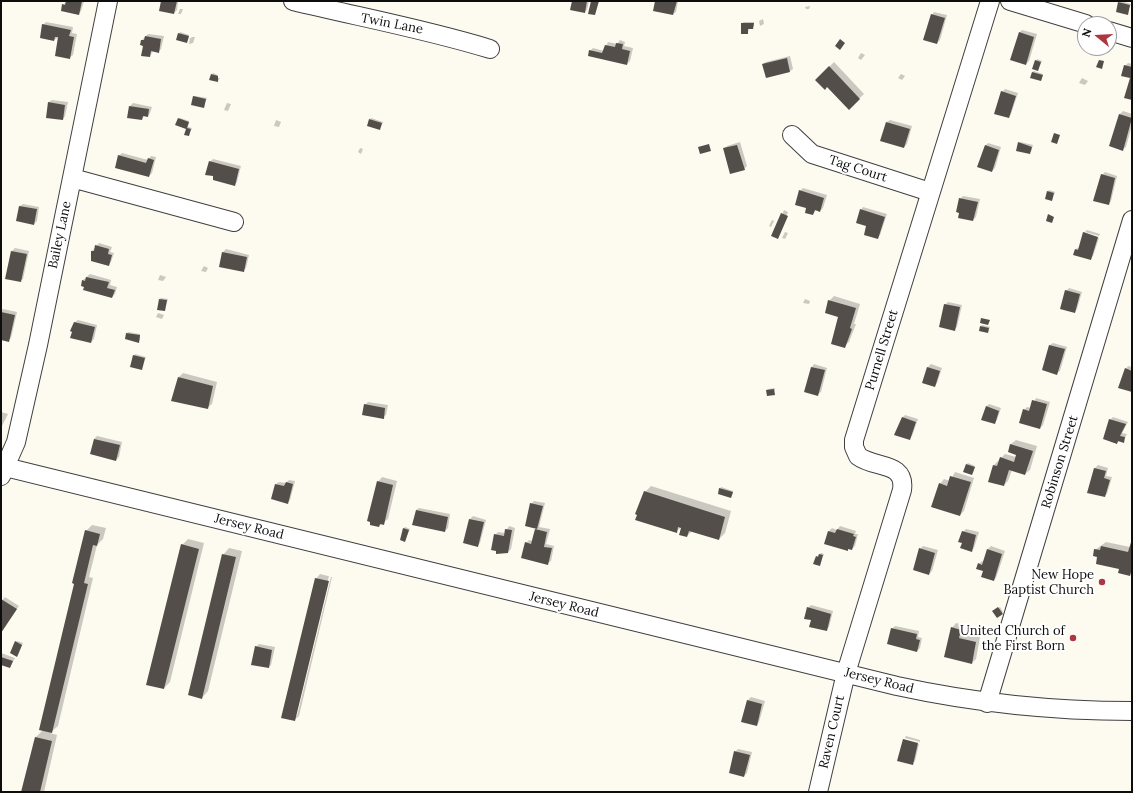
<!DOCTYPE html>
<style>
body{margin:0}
#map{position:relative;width:1133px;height:793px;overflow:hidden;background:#fdfaef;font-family:Lora,serif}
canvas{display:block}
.frame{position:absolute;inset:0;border:2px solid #0d0d0d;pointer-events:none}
.north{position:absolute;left:1077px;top:16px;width:40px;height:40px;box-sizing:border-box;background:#fff;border:1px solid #9e9e9e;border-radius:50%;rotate:288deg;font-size:11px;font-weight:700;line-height:16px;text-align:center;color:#0d0d0d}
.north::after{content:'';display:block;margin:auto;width:14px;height:18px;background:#ac3740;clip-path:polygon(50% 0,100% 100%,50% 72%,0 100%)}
</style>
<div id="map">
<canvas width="1133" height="793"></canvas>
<div class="frame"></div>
<div class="north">N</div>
</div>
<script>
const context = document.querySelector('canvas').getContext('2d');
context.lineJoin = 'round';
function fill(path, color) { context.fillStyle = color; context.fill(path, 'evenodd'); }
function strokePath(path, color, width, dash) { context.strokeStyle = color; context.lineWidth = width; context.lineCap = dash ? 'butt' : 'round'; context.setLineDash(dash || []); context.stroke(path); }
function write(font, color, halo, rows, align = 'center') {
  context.font = font + ' Lora,serif'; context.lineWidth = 4; context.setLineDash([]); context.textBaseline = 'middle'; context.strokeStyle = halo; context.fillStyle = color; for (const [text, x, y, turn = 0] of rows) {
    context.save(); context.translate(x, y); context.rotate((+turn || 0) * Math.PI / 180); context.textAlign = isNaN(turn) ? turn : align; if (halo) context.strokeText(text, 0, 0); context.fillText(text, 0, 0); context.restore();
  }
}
fill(new Path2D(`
 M67 1H84L81 11 79 14 63 5Z
 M162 1H178L177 10 174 13Z
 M574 1H589L587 10 584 12Z
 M657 1H678L676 12 673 14Z
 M1121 1 1131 4 1127 14 1119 3Z
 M810 6 809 9H806L805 7Z
 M180 9H183L181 14H178Z
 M934 12 947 15 940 40 937 43 932 15Z
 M763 19 764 24 760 26 759 21Z
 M46 22 73 27 72 33 77 34 73 55 70 57 59 37 54 40 43 25Z
 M744 22H754V26L749 28 748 33 742 23Z
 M1022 30 1037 34 1029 61 1026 64 1019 33Z
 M180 32 189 35 188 40 192 37H195L193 43 189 44 190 38 186 42 179 34Z
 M148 34 164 36 161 49 158 52 153 51 150 56 142 40Z
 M620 40 625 42 624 46 633 48 630 61 627 64 590 51 593 48 604 51 608 42 617 44Z
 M861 53 865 55 861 60 858 58Z
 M790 56 793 69 790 71 766 77 763 64 766 62Z
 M1037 59 1042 61 1038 70 1034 68Z
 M834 62 864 94 849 108 827 86 816 80Z
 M1128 63 1132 64V99L1131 78 1125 66Z
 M1034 71 1043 74 1041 80 1032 72Z
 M213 73 218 75 217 78H220L218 81 212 74Z
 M901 74 905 76 902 80 898 78Z
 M1082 78 1088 81 1085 85 1079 83Z
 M1005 89 1018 93 1011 114 1009 117 1002 92Z
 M195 96 207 98 204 107 193 97Z
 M52 100 68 102 65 116 63 119 49 102Z
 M133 103 152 107 150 113 148 116 145 115 142 119 130 106Z
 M227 103 231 104 228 111 224 110Z
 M1123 111 1132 114V125L1126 147 1123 149 1120 114Z
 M180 118 189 121 188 127 192 128 189 135 187 128 177 125Z
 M371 118 383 122 381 127 380 128 370 119Z
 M276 120 281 122 279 127 274 126Z
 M890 120 912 126 907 144 904 147 887 122Z
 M740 142 747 166 744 169 724 149 727 146Z
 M1020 142 1033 145 1031 152 1019 143Z
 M988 143 1001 147 995 168 992 171 985 146Z
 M360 148 363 149 361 154 358 152Z
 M122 153 148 160 151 156 156 157 152 173 149 176 119 156Z
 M213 159 241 166 237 182 235 185 215 176 210 162Z
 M1105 172 1117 176 1111 201 1109 204 1102 175Z
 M803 188 827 195 823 208 820 211 816 210 813 214 808 207 800 191Z
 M1049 190 1055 192 1052 200 1048 192Z
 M963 196 980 199 976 217 973 220 960 199Z
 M23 204 39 207 37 221 34 224 20 206Z
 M863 207 887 214 880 235 877 238 861 210Z
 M784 210 788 212 778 238 773 236Z
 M772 220 774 221 771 227 769 226Z
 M1087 230 1100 234 1099 236 1085 232Z
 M785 232 788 233 785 239 782 238Z
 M1084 232 1099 238 1093 256 1090 259 1074 254 1076 249 1080 247Z
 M99 243 112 247 110 252 114 253 111 262 108 265 92 261V251Z
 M15 248 29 251 23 279 20 281 6 278 12 251Z
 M226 249 249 255 246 268 243 271 223 252Z
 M204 266 208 268 206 272 201 271Z
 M90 274 111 280 110 285 117 287 115 294 112 297 85 286 83 280Z
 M160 275 166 277 163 281 158 280Z
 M1069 288 1082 292 1077 309 1075 312 1066 291Z
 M834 296 860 304 854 324H856L849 342 844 346 840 317 829 301Z
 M161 298 168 299 165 310 160 299Z
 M805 299 810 301 809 304 803 303Z
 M948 302 962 305 957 327 954 330 945 305Z
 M3 309 17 312 11 338 8 341 1 339V311Z
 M158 313 164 315 162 319 156 317Z
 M78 320 97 325 94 339 91 342 75 322Z
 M982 325 990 327 988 332 981 326Z
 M128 332 140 334V340L139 341 127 333Z
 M1053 343 1067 347 1060 371 1057 373 1050 345Z
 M135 354 146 357 142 368 131 366Z
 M814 364 827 368 821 392 818 394 805 391 812 367Z
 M931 364 942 368 937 383 935 386 928 367Z
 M1128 366 1132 367V391L1126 369Z
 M183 373 217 382 212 404 207 408 179 377Z
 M775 388 774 394 767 390 768 389Z
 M1036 398 1050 402 1043 425 1040 428 1024 410 1027 407 1031 408Z
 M368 402 388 405 386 415 383 417 365 405Z
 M989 404 1001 408 997 420 995 423 986 407Z
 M1 412 8 414 1 428Z
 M905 415 918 419 912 436 909 439 902 418Z
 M1113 417 1128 422 1122 433 1127 434 1123 442 1119 441 1117 443 1110 420Z
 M97 436 122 442 119 457 116 460 91 454 94 439Z
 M1016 440 1037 446 1030 470 1025 474 1012 470 1008 481 1004 485 994 465 1005 454 1016 457 1017 454 1009 452 1011 444Z
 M968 463 975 466 973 473 967 464Z
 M1098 465 1108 468 1106 476 1112 477 1107 494 1104 496 1088 492 1095 468Z
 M955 472 974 478 964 511 960 515 940 484 944 479 950 481Z
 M382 477 397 481 388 519 379 526 378 482Z
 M289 480 295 481 290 500 287 503 276 484 279 482 286 483Z
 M651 486 731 511 725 533 719 539 692 531 687 536 683 525 676 532 645 492Z
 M721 487 733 491 732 496 720 489Z
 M534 501 545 503 539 527 550 529 546 544 554 546 551 561 548 563 526 543 529 540 533 541 536 528 531 504Z
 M419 508 450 514 448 528 445 531 416 510Z
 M473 516 486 520 480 543 477 546 464 542 470 519Z
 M92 525 106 528 103 539 97 545 89 577 93 578 58 726 50 733 57 735 44 792H22L36 737 43 730 86 531Z
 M509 526 515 528 511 549 508 552 495 535 498 532 505 533Z
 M840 526 856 531 855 534H858L855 546 852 549 850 548 847 550 825 544 829 531 832 528 837 530Z
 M405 527 410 529 405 540 404 528Z
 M966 529 979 532 974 548 971 551 963 542V532Z
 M188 539 204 543 170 682 164 688 182 545Z
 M1132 541V573L1130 575 1099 556 1095 550 1106 542 1130 547Z
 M923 546 938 550 932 571 929 574 920 549Z
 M991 546 1005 551 996 578 993 580 979 564 982 561 984 562 988 549Z
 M229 548 242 551 208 691 202 698 223 555Z
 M821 553 824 554 820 565 816 557Z
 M320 574 332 577 299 716 294 720 282 717 316 579ZM329 576 331 577 297 716H295Z
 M5 597 19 606 1 632V602Z
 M811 605 833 611 829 627 826 630 812 620 808 608Z
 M1000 607 1003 612 1002 613 995 610Z
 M956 623 964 625 963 633 980 637 976 659 972 663 952 628Z
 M895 626 919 631 918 637 922 638 920 648 917 651 892 629Z
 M17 641 23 643 18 655 16 642Z
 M259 644 275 647 271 665 268 667 256 647Z
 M1 653 15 658 10 667 1 664Z
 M751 697 765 701 759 722 757 725 748 700Z
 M906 736 920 740V742L905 738Z
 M903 739 919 744 915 761 912 764Z
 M738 749 752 752 747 773 744 776 735 752Z`), '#0003');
fill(new Path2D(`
 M66 1H82L79 15 61 11 62 4 65 5Z
 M161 1H177L174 14 159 11Z
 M572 1H587L585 13 570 10Z
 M591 1H599L595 15 588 14Z
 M655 1H677L673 15 653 11Z
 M1118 2 1130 5 1128 15 1116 12Z
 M931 14 945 18 937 44 923 40Z
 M741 23H754L753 29H748V34H741Z
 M42 24 71 30 69 36 74 37 70 59 55 56 58 37H55L54 41 40 38Z
 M1019 32 1034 37 1026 65 1010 60Z
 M178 33 189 36 187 43 176 40Z
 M145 36 161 39 159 53 151 51 150 57 141 56 143 46 140 45 141 40H144Z
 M840 39 845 43 840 50 835 46Z
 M616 43 623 44 622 49 630 51 627 65 588 56 589 50 602 53 605 45 615 47Z
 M787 58 790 72 766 78 762 64Z
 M1035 60 1041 62 1038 71 1032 69Z
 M1099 60 1104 61 1102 69 1096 67Z
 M1124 65 1132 67V100L1124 98 1130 78 1121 76Z
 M829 66 860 99 849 110 827 87 825 90 815 80Z
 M1032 72 1043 75 1041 81 1030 78Z
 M211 74 218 76V82L209 80Z
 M1001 91 1016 96 1009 118 994 114Z
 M193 96 206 99 204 108 191 105Z
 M48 102 65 105 63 120 46 118Z
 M129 106 149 109 148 117 143 116 142 120 127 118Z
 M1119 114 1132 118 1123 151 1109 146Z
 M178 118 189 122 187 128 191 129 189 136 184 135 186 129 175 125Z
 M369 119 382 123 380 130 367 126Z
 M886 122 910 129 904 148 880 141Z
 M1054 133 1060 135 1057 144 1051 142Z
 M1018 142 1032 147 1030 154 1016 151Z
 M709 144 711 151 700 154 698 147Z
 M737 145 745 170 730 174 723 148Z
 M985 145 999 150 992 172 977 167Z
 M118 155 146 163 148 158 154 160 149 177 115 168Z
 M209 161 239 169 235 186 213 180V176L205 175Z
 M1101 174 1115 178 1109 205 1093 201Z
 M799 190 824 198 820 212 815 210 813 215 805 213 806 208 795 205Z
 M1047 191 1054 193 1052 201 1045 199Z
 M959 198 978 202 973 221 958 218 959 213 956 212Z
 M19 206 37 209 34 225 16 221Z
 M860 209 885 217 878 239 864 235 866 226 856 223Z
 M781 213 788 216 778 239 771 236Z
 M1048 214 1054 217 1052 223 1046 221Z
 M1083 232 1098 237 1091 260 1073 255 1075 249 1078 250Z
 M95 245 109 249 108 254 112 255 109 266 91 261V251H94Z
 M11 251 27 254 21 282 5 279Z
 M222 252 247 257 244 272 219 267Z
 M86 277 109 282 107 288 115 290 112 298 83 290 84 287 81 286 82 280 85 281Z
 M1065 290 1080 294 1075 313 1060 309Z
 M159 299 167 300 165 311 157 310Z
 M828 300 856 308 850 328 852 329 845 348 831 344 838 317 825 313Z
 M944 304 960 307 955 331 939 327Z
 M1 312 15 315 9 342 1 340Z
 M981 318 990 320 988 325 980 323Z
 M74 322 95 327 91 343 70 338 72 332 70 331Z
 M980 326 989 328 988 333 979 331Z
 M126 333 140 335 139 343 125 339Z
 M1049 345 1065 349 1057 375 1042 370Z
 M133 355 145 358 142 370 130 367Z
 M811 367 825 370 818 396 804 392Z
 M927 367 940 371 935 387 922 383Z
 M1125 368 1132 371V392L1118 388Z
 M178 377 213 386 208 409 171 401Z
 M774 389 775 395 767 396 766 390Z
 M1032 400 1047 404 1040 429 1019 423 1023 409 1029 411Z
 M364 404 385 408 384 419 362 415Z
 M986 406 999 411 995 424 981 420Z
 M902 417 916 422 910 440 894 435Z
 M1109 419 1126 424 1120 436 1125 437 1124 443 1118 441 1117 444 1103 439Z
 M94 439 120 445 116 461 90 454Z
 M1010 444 1033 451 1025 475 1009 470 1004 486 988 482 993 465 997 466 1000 457 1014 462 1016 455 1008 452Z
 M966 464 975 467 972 475 963 472Z
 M1094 468 1106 471 1104 478 1110 480 1105 497 1087 493Z
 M950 476 971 482 960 516 931 507 939 483 947 486Z
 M377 481 393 485 384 525 380 524 379 527 370 525V522L367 521Z
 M286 482 293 484 288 504 271 499 275 484 284 486Z
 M719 488 733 492 731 498 718 494Z
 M644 491 725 517 719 540 689 531 687 537 679 535 681 528 678 527 677 533 635 520 637 515 635 514Z
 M530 503 543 506 537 529 525 526Z
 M416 510 448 517 445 532 412 525Z
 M469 519 484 522 478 547 463 543Z
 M403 528 409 530 405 542 400 540Z
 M505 529 512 530 508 553 496 554V551L491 550 494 534 504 536Z
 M535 529 547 532 544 547 552 548 548 565 521 558 525 542 531 544Z
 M837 529 854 534 853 536 856 537 852 550 848 549V551L824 544 828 531 835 533Z
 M85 530 100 534 97 546 93 545 84 583 88 584 52 733 39 730 74 584 72 583Z
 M962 531 976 535 972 552 960 548 962 543 958 542Z
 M1132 539V568L1130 576 1118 573 1119 569 1096 564 1097 557 1093 556 1094 549 1100 550 1101 546 1128 552Z
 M181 544 199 549 164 689 146 685Z
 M919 548 935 553 929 575 913 570Z
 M987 549 1002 554 994 581 981 577 983 571 976 569 978 563 982 565Z
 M222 554 236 557 202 699 188 695Z
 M819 554 823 555 820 566 813 564 816 556 818 557Z
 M315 578 329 581 295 721 281 718Z
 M1 599 17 609 1 633Z
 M807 607 831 614 827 631 809 627 811 620 804 619Z
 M998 607 1003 614 997 618 992 611Z
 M951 627 961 630 959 638 976 642 972 664 944 657Z
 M891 628 917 634 916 639 920 640 917 652 887 644Z
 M15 641 22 645 17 657 10 653Z
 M255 646 272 650 269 668 251 665Z
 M1 657 13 661 10 668 1 665Z
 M747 700 762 704 757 726 741 722Z
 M35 737 52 741 40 792H21Z
 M903 739 918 743 913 765 897 761Z
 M734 751 750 755 744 777 729 773Z`), '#544e4b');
const minor = new Path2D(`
 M293 1C359 17 425 29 490 49
 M1010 1 1086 24
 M1109 31 1132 38
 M792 135 812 154 930 192
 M72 178 234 222
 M1 466 897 686C975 703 1052 711 1132 711
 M1 476 16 442 38 345 108 1
 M987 703 1132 220
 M818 792 846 673 902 490C906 461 875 469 858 456L854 447V440L990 1`);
strokePath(minor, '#404040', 20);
strokePath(minor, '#fff', 18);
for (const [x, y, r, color] of [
 [1102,582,4,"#ac3740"],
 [1073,638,4,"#ac3740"]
]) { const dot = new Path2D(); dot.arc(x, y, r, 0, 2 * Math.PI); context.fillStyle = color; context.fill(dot); strokePath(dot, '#fff', 1.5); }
write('13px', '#0d0d0d', '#fff', [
 ["Twin Lane",392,24,11],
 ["Tag Court",858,169,18],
 ["Bailey Lane",60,235,-78],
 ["Purnell Street",882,350,-73],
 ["Robinson Street",1060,462,-73],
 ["Jersey Road",249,527,14],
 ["Jersey Road",564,605,14],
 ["Jersey Road",879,681,14],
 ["Raven Court",832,732,-77]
]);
write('13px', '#0d0d0d', '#fff', [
 ["New Hope",1094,575],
 ["Baptist Church",1094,590],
 ["United Church of",1065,631],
 ["the First Born",1065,646]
], 'right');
</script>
